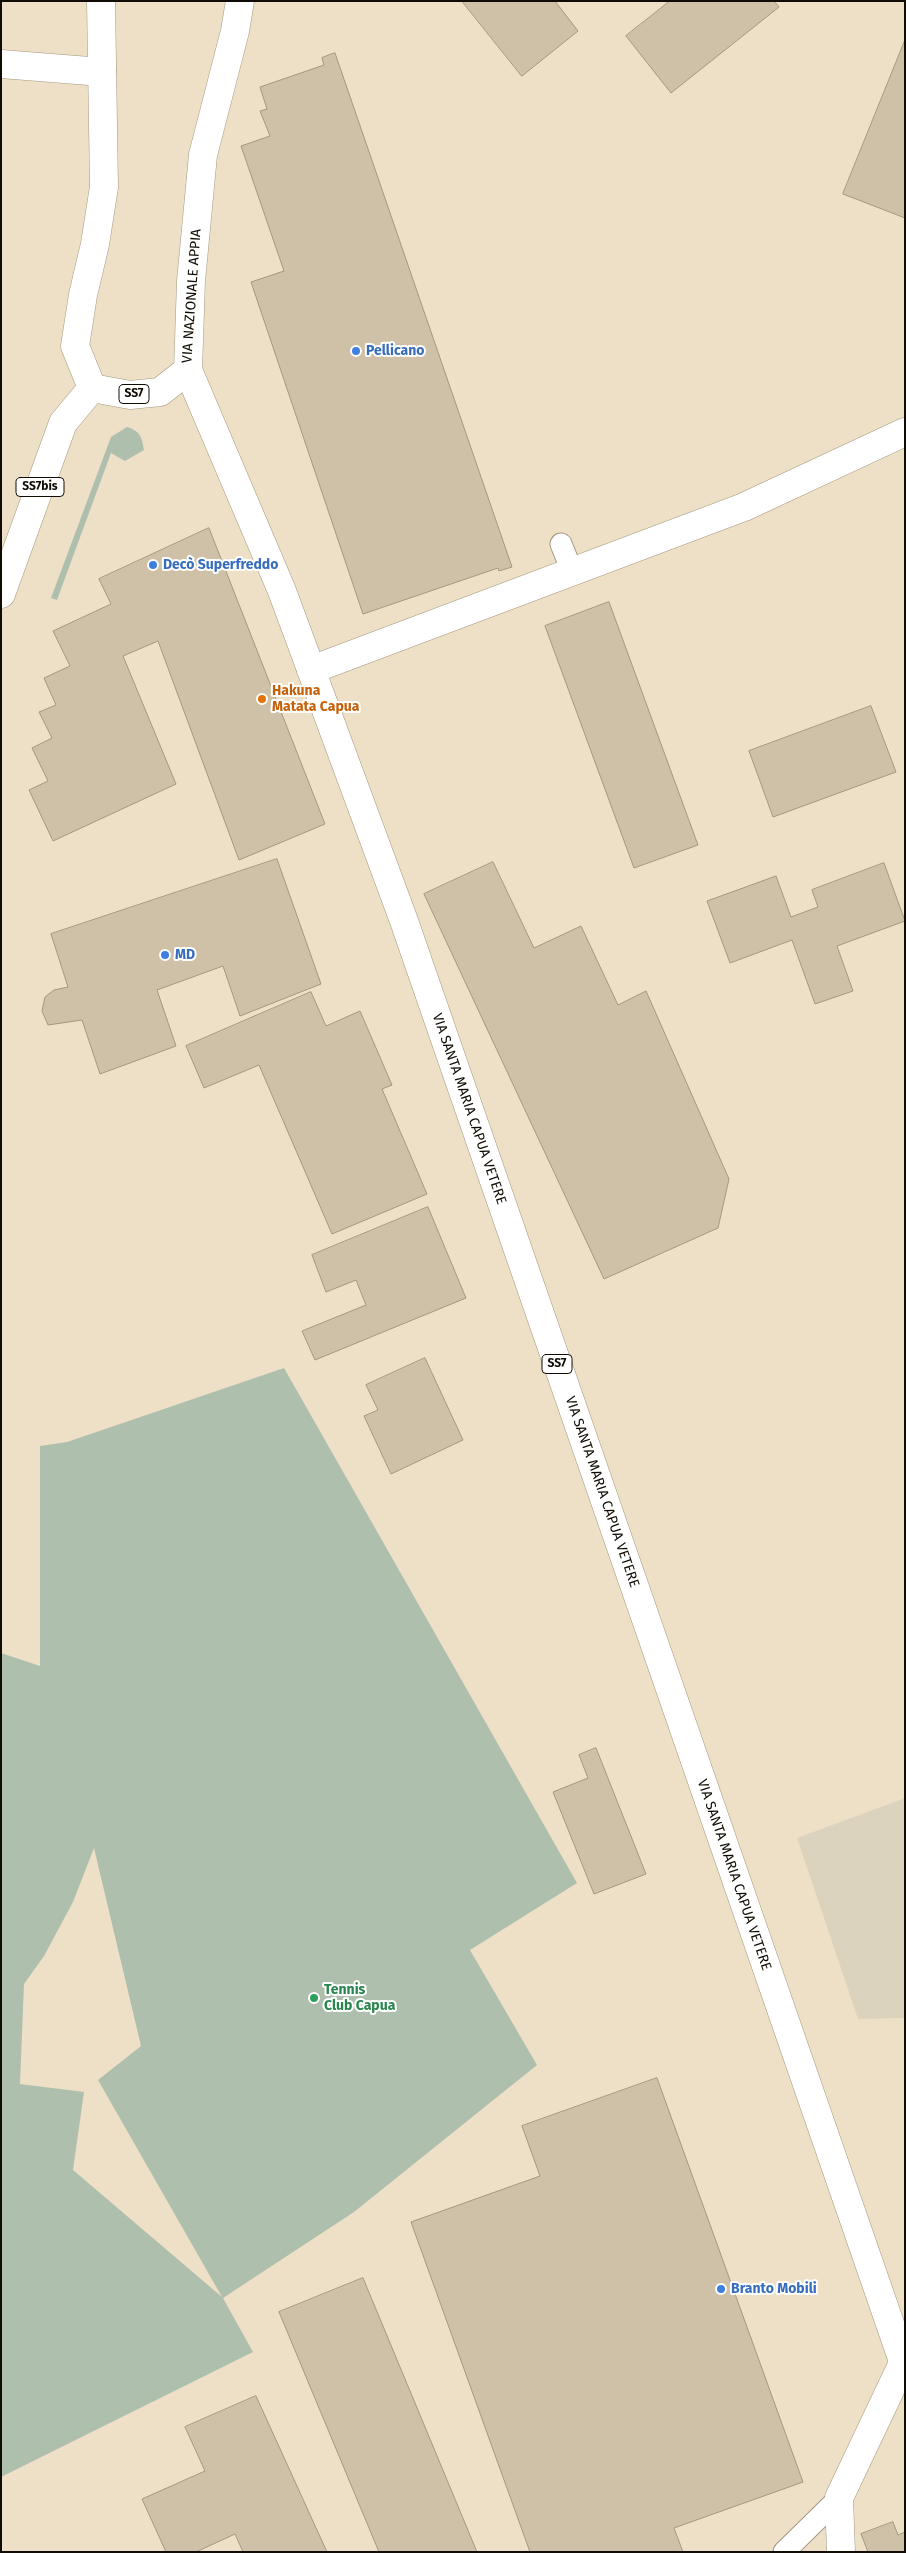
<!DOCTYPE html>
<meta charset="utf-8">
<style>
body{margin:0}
#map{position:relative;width:906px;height:2553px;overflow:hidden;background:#eee0c6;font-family:"Fira Sans",sans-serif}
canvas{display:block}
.frame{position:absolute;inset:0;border:2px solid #100c04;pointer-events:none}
</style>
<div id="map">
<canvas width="906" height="2553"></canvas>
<div class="frame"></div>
</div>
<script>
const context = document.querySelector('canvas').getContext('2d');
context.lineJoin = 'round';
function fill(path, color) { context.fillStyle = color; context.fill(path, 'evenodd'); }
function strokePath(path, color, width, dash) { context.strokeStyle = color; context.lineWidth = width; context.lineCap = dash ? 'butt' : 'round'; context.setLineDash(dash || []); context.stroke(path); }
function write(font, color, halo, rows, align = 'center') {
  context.font = font + ' "Fira Sans",sans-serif'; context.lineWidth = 4; context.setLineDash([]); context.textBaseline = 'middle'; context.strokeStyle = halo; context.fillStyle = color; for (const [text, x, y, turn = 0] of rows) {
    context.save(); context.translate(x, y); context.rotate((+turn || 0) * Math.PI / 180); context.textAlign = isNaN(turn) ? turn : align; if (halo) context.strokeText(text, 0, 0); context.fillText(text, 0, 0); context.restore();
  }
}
fill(new Path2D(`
 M905 1798V2018L858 2019 797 1838Z`), '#dcd3be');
fill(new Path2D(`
 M127 427C140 431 142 437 144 450L125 461 111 453 57 600 51 598 111 437Z
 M284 1368 577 1883 470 1950 537 2065 354 2212 223 2298 253 2352 1 2477V1653L40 1666V1446L67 1442ZM94 1848 141 2046 98 2080 222 2297 73 2170 84 2092 20 2084 24 1984 44 1956 73 1902Z`), '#afbfad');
const building = new Path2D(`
 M462 1H555L578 31 522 76Z
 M670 1H774L779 7 671 93 626 36Z
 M905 40V218L843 194Z
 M335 53 512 567 499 571 498 568 363 614 251 282 284 271 241 146 270 136 260 111 267 109 260 87 324 65 322 58Z
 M209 528 325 824 239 860 158 641 123 656 176 784 53 841 29 790 48 781 32 748 52 738 39 712 56 705 44 678 70 666 53 631 111 604 99 579Z
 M609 602 698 845 634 868 545 626Z
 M871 706 896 772 773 817 749 751Z
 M277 859 321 984 240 1016 223 966 157 990 176 1046 100 1074 82 1020 48 1025 42 1011 45 997 54 990 68 987 51 934Z
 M493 862 534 948 581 926 618 1005 646 991 729 1179 718 1228 604 1279 424 894Z
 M884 863 905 921 837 946 853 991 815 1004 792 940 730 963 707 901 776 876 791 917 818 907 812 890Z
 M311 992 326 1026 360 1011 392 1085 382 1089 427 1194 332 1234 259 1065 204 1088 186 1046Z
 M428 1207 466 1298 315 1360 302 1331 366 1305 356 1280 326 1292 312 1255Z
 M425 1358 463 1440 391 1474 364 1416 378 1410 366 1385Z
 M596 1748 646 1874 594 1894 553 1792 588 1778 579 1755Z
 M657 2078 803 2482 674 2528 683 2552H530L411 2222 540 2176 522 2126Z
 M363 2278 477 2552H379L279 2312Z
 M256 2396 327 2552H243L235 2534 196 2552H166L142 2499 205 2471 185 2427Z
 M893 2522 898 2535 905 2532V2552H868L861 2534Z`);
fill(building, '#cec1a7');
strokePath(building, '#a4977f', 1);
const lane = new Path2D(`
 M561 544 572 571
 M784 2552 839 2498`);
const street = new Path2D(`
 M1 64 102 72
 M311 670 744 507 905 432
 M841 2552 839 2498 903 2363`);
const primary = new Path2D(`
 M101 1 104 187 95 244 83 295 75 346 92 388 130 395 160 392 188 370 191 281 203 155 235 31 240 1
 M188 370 282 591 404 921 905 2367
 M1 594 63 423 92 388`);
strokePath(lane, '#a4977f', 23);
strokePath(street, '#a4977f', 29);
strokePath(primary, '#a4977f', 29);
strokePath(lane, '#fff', 21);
strokePath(street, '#fff', 28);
strokePath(primary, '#fff', 28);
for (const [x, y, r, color] of [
 [356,351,5,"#3f7fe0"],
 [153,565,5,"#3f7fe0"],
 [262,699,5,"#e8710a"],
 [165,955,5,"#3f7fe0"],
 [314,1998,5,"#2e9e5b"],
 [721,2289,5,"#3f7fe0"]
]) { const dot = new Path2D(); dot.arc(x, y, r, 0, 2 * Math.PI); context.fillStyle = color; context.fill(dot); strokePath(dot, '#fff', 2); }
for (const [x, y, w] of [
 [134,394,30],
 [40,487,48],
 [557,1364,30]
]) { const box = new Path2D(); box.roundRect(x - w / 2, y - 9.5, w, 19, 4); context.fillStyle = '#fff'; context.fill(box); strokePath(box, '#100c04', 1); }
write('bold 12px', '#100c04', null, [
 ["SS7",134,394],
 ["SS7bis",40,487],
 ["SS7",557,1364]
]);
write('14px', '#100c04', '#fff', [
 ["VIA NAZIONALE APPIA",192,296,-86],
 ["VIA SANTA MARIA CAPUA VETERE",469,1109,71],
 ["VIA SANTA MARIA CAPUA VETERE",602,1492,71],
 ["VIA SANTA MARIA CAPUA VETERE",734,1875,71]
]);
write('bold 14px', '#366cbe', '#fff', [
 ["Pellicano",366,351],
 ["Decò Superfreddo",163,565],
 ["MD",175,955],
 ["Branto Mobili",731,2289]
], 'left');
write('bold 14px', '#c56008', '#fff', [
 ["Hakuna",272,691],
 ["Matata Capua",272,707]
], 'left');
write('bold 14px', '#27864d', '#fff', [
 ["Tennis",324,1990],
 ["Club Capua",324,2006]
], 'left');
</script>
